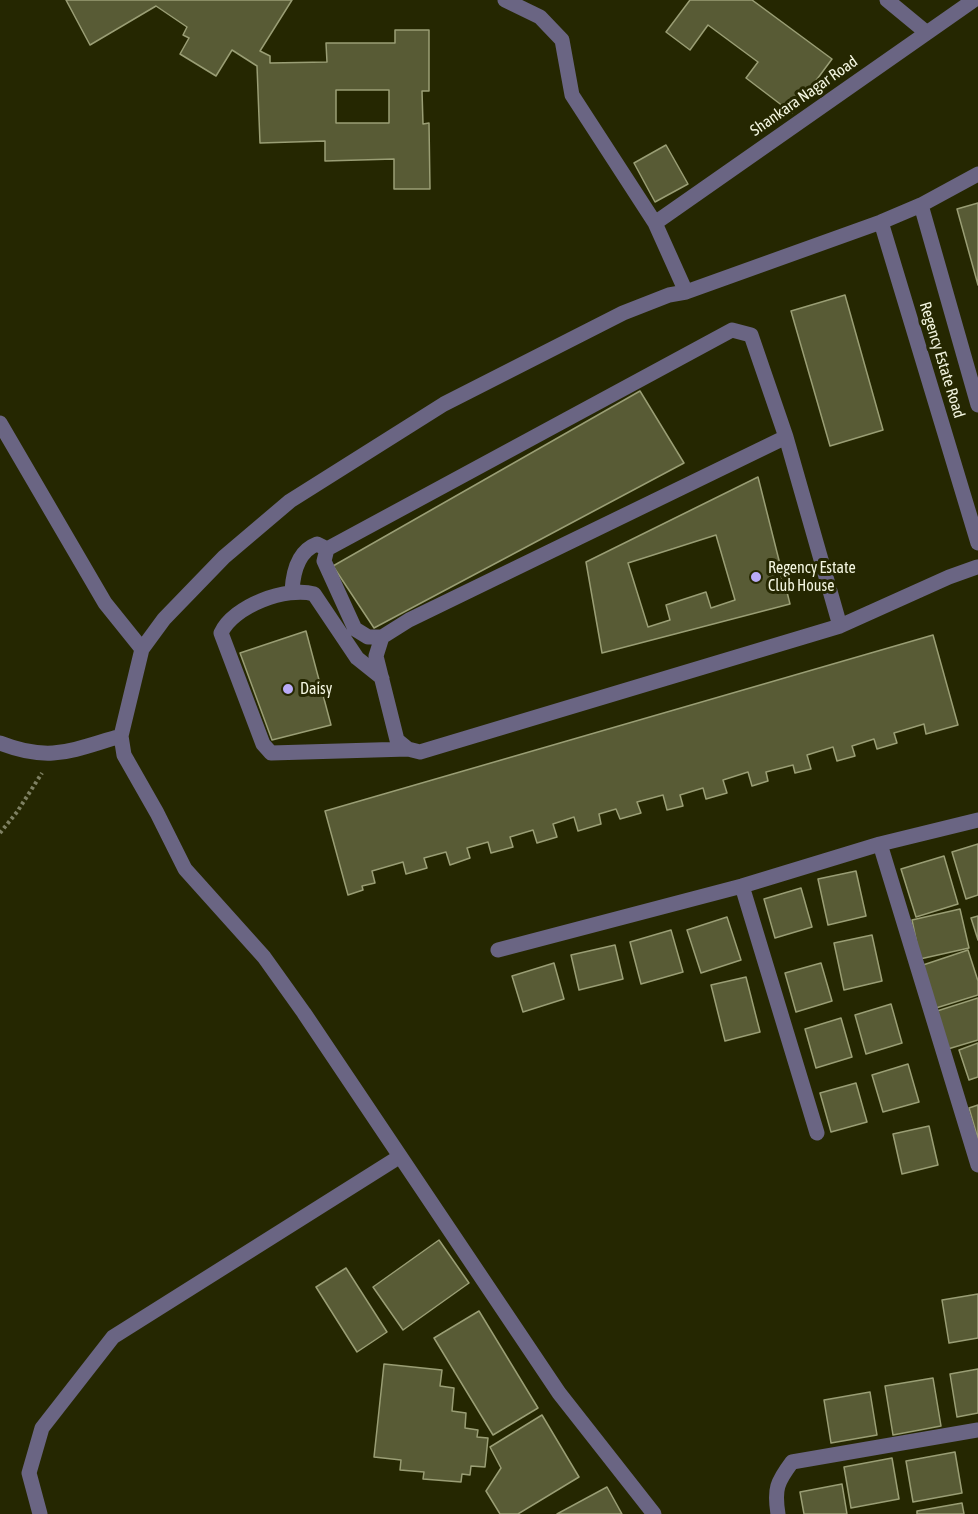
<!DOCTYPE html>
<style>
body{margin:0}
canvas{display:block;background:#252701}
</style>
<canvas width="978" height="1514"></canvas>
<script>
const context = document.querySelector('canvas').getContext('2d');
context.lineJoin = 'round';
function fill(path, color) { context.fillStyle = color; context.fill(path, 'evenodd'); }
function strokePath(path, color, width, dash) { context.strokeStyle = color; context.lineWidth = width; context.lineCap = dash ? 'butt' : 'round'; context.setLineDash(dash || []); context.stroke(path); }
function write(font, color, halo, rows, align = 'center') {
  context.font = font + ' "Asap Condensed",sans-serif'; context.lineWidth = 6; context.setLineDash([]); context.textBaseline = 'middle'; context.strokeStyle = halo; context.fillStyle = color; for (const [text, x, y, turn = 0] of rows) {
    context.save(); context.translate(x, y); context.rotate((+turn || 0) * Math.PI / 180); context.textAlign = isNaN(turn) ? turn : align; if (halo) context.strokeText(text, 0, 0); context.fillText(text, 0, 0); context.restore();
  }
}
const building = new Path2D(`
 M66 0H292L260 51 270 56V63L327 62 326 43H395V30H429V91H422L423 124 429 123 430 189H394V159L325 161V141L260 143 257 66 232 50 216 76 180 54 189 38 183 35 187 27 156 6 90 45ZM336 90H389V123H336Z
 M690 0H752L832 59 792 113 746 78 758 62 708 25 690 50 666 32Z
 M666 145 688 184 655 202 634 163Z
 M978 203V285L957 209Z
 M845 295 883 430 830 446 791 311Z
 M640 391 684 463 374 628 333 566Z
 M758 477 790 604 602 653 586 562ZM716 535 735 600 711 608 706 592 666 605 670 620 648 627 628 563Z
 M306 631 331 725 272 740 240 653Z
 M933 635 958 725 926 734 924 724 894 733 897 743 877 749 874 739 852 746 855 756 837 761 833 747 807 755 811 769 795 773 793 765 766 772 768 781 752 786 748 772 723 780 727 793 706 799 703 788 680 795 683 806 667 810 663 795 637 802 641 813 620 819 616 809 599 814 601 824 578 831 574 817 553 824 557 837 537 843 533 830 510 837 513 847 491 853 488 842 467 848 470 858 450 865 446 852 424 858 427 868 406 874 403 862 372 871 375 883 362 886 363 890 348 895 325 811Z
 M978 844V895L966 899 952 852Z
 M944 856 958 904 916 917 901 869Z
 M856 871 866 916 828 925 818 879Z
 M801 888 812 927 775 938 764 899Z
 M960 909 969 948 920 959 912 920Z
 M978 916V940L971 918Z
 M727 917 741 960 701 973 687 930Z
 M671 930 683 972 641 984 630 942Z
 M872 935 882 981 844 990 834 943Z
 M615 945 623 979 579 990 571 955Z
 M968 950 978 981V995L936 1008 923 965Z
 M554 963 564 999 523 1012 512 976Z
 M821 963 832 1001 796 1012 785 973Z
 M746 977 760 1032 725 1041 711 985Z
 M978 998V1040L948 1049 937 1011Z
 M891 1004 902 1043 866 1054 855 1015Z
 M841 1018 852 1057 816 1068 805 1029Z
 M978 1043V1077L969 1080 959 1050Z
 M908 1064 919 1102 883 1112 872 1075Z
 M856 1083 867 1122 831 1132 820 1093Z
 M978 1105V1139L969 1108Z
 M929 1126 938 1165 902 1174 893 1134Z
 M439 1240 469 1283 403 1330 373 1287Z
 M346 1268 387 1332 357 1352 316 1287Z
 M978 1294V1338L949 1343 942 1300Z
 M479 1311 538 1408 493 1435 434 1338Z
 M384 1364 442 1370 440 1386 454 1388 452 1411 466 1413 465 1428 478 1430 477 1437 488 1438 485 1467 471 1466 470 1475 462 1474 461 1482 423 1479 424 1472 400 1470 401 1460 374 1457Z
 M978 1369V1413L957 1417 950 1374Z
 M933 1378 941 1426 893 1435 885 1386Z
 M870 1392 877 1435 831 1443 824 1400Z
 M542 1415 579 1477 518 1514H500L486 1491 501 1468 490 1447Z
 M955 1452 962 1493 913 1502 906 1461Z
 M892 1458 899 1499 851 1508 844 1467Z
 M842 1484 847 1514H804L800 1492Z
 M607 1487 622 1514H557Z
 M962 1503 964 1514H917V1511Z`);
fill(building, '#585b35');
strokePath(building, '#9a9e75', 1.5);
strokePath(new Path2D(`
 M0 833 17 812 42 773`), '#7e8062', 4, [3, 3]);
strokePath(new Path2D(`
 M505 0 540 17 562 40 572 95 655 223 686 292
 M887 0 927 33
 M921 205 978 405
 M881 222 978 543
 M655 223 974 0
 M0 423 105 603 142 649
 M292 591C293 573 298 551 317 544L327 549
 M382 637H368L355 629 324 561 327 549 732 330 751 335 786 437 840 626
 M382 678 357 658 314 594C287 586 233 606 221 633L263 744 271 753 408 749 420 752 840 626 949 577 977 567
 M0 743C51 763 72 750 121 736
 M408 749 397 740 376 656 382 637 409 620 786 437
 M880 844 978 1165
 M742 886 817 1133
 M498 950 742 886 880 844 978 820
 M40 1514 29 1473 42 1428 113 1337 399 1157
 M654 1514 559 1393 304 1013 264 957 185 869 157 813 124 755 121 736 142 649 164 619 224 557 290 501 444 404 623 313 669 295 686 292 881 222 921 205 978 174
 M778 1514C774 1489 777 1482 792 1462L978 1430`), '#6a6583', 15);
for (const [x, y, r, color] of [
 [756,577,6,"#b9abf7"],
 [288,689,6,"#b9abf7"]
]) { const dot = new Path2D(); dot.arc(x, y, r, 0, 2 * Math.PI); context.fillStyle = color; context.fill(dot); strokePath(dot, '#252701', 2); }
write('16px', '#f3f5e0', '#252701', [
 ["Shankara Nagar Road",804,96,-35],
 ["Regency Estate Road",942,360,73]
]);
write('16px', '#f3f5e0', '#252701', [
 ["Regency Estate",768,568],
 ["Club House",768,586],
 ["Daisy",300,689]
], 'left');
</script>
